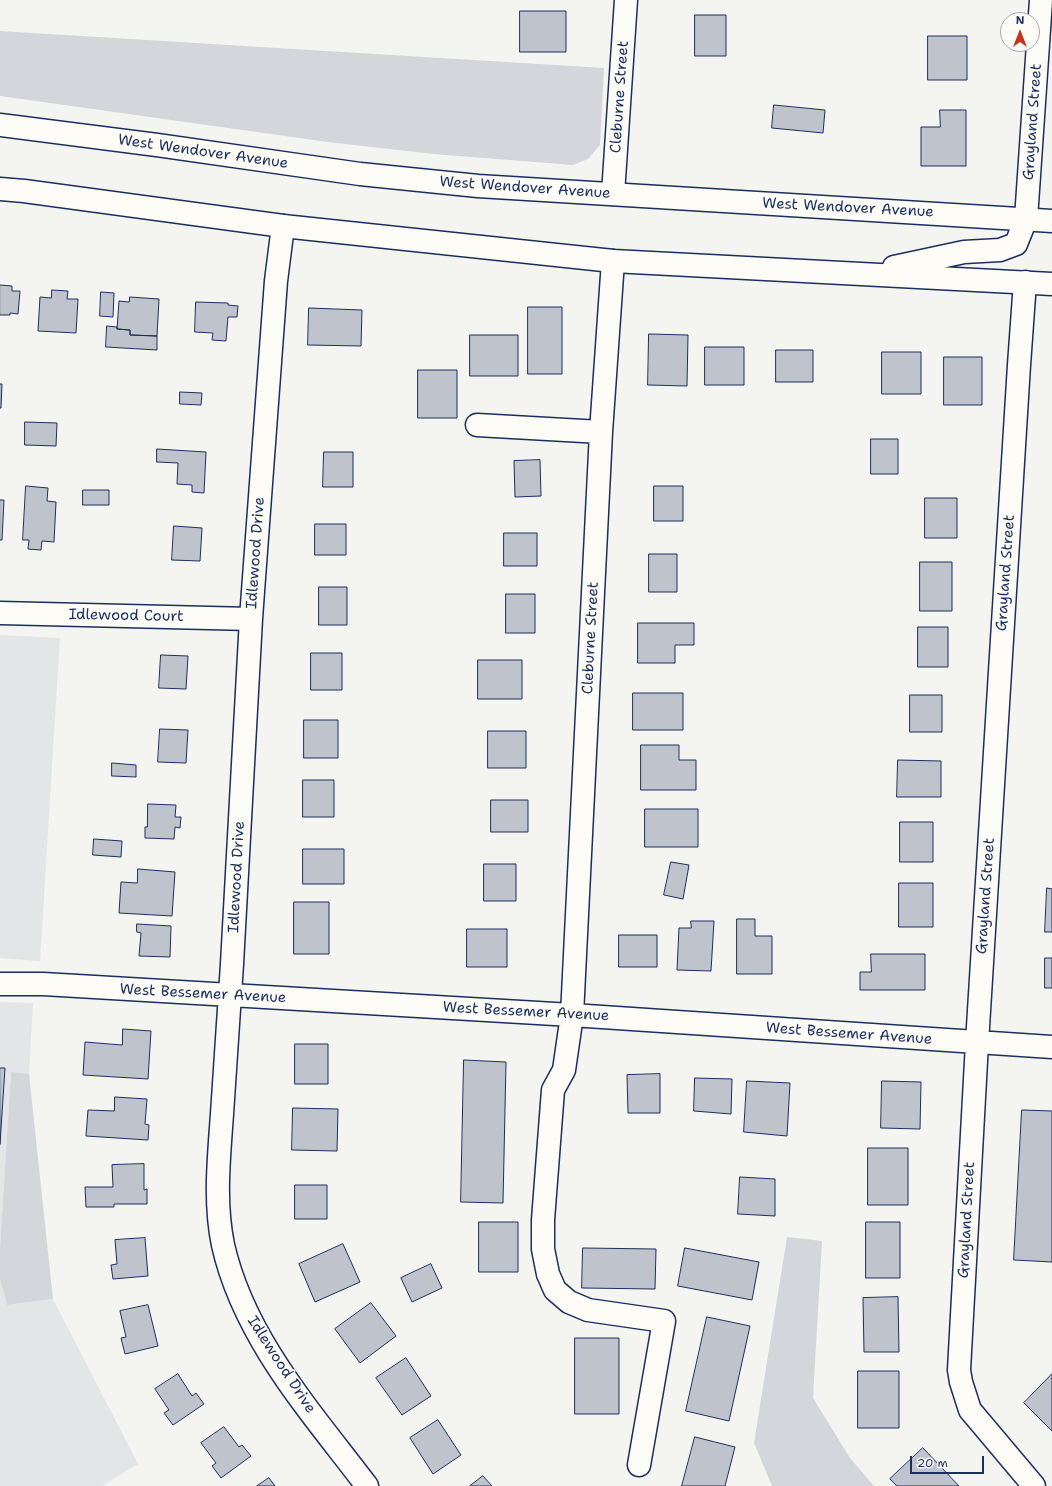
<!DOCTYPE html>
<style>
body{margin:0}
#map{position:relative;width:1052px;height:1486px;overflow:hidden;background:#f4f4f1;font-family:"Shantell Sans",sans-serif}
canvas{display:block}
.north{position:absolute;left:1000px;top:12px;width:40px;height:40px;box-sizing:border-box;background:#fdfcf7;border:1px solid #a3aaba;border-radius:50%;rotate:0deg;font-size:11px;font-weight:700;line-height:16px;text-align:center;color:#1b2f5e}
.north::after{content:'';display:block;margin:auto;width:14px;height:18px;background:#c8321e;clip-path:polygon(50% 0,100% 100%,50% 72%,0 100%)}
.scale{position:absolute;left:910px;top:1456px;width:74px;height:18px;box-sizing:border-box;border:2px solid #1b2f5e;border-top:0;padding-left:5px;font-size:12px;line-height:14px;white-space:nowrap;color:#1b2f5e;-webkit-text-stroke:3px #fdfcf7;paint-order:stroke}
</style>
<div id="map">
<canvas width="1052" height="1486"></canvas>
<div class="north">N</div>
<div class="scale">20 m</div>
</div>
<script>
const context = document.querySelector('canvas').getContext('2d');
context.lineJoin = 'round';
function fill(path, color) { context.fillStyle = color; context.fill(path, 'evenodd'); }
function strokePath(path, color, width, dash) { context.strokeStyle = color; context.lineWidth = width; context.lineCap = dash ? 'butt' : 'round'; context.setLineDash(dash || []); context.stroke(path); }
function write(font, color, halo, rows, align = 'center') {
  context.font = font + ' "Shantell Sans",sans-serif'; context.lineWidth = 3; context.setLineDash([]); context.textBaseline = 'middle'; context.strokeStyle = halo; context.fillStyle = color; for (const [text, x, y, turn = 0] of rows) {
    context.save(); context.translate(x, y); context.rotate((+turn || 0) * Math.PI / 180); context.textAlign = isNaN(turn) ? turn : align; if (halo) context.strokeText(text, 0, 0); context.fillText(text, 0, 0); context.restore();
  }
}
fill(new Path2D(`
 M0 635 60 638 40 961 0 958Z
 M0 1002 33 1003 29 1074 11 1073 0 1247Z
 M0 1279 7 1305 53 1299 138 1464 102 1486H0Z`), '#e4e5e6');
fill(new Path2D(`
 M0 31 604 68 600 145 588 159 573 165 433 154 328 142 0 96Z
 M11 1072 29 1074 53 1299 7 1305 0 1279V1247Z
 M787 1237 822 1241 813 1398 850 1458 874 1486H772L754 1443Z`), '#d4d6db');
const building = new Path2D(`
 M520 11H566V52H520Z
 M695 15H726V56H695Z
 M928 36H967V80H928Z
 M774 105 825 110 823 133 772 128Z
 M940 110H966V166H921V127H940Z
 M0 285 12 286V291H20L18 314 10 313V315H0Z
 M52 290 68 291 67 299H78L76 333 38 331 40 297 51 298Z
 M101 292 114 293 113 317 100 316Z
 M130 297 159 299 157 336 130 335V330L117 329 119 301 129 302Z
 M196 302 228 303V305L238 306 237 317H228L226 341 212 340 213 333 195 332Z
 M528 307H562V374H528Z
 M309 308 362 310 361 346 308 345Z
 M107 326 117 327V329L130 330V335L157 336V350L106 347Z
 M649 334 688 335 687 386 648 385Z
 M470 335H518V376H470Z
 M705 347H744V385H705Z
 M776 350H813V382H776Z
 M882 352H921V394H882Z
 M944 357H982V405H944Z
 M418 370H457V418H418Z
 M0 384H2L1 408H0Z
 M180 392 202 393 201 405 180 404Z
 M25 422 57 423 56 446 25 445Z
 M871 439H898V474H871Z
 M157 449 206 452 204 493 192 492V485L177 484 178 463 157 462Z
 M324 452H353V487H323Z
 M540 460 541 496 515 497 514 461Z
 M26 486 48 488 47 501 56 502 54 542 42 541 41 550 28 549 29 540H23Z
 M654 486H683V521H654Z
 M83 490H109V505H83Z
 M925 498H957V538H925Z
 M0 500H4L2 540H0Z
 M315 524H346V555H315Z
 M174 526 202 528 200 561 172 560Z
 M504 533H537V566H504Z
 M649 554H677V592H649Z
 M920 562H952V611H920Z
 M319 587H347V625H319Z
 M506 594H535V633H506Z
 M638 623H694V645H675V663H638Z
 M918 627H948V667H918Z
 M311 653H342V690H311Z
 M161 655 188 656 186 689 159 688Z
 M478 660H522V699H478Z
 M633 693H683V730H633Z
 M910 695H942V732H910Z
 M304 720H338V758H304Z
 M160 729 188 730 186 763 158 762Z
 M488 731H526V768H488Z
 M641 745H679V760H696V790H641Z
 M898 760 941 761V797H897Z
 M112 763 136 765V777L112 776Z
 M303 780H334V817H303Z
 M491 800H528V832H491Z
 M148 804 176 805 175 817H181L180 828 175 827 174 839 145 838V827H147Z
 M645 809H698V847H645Z
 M900 822H933V862H900Z
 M94 839 122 841 121 857 93 855Z
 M303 849H344V884H303Z
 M671 862 689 865 683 899 664 895Z
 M484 864H516V901H484Z
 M138 869 175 872 172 916 119 913 121 882 137 883Z
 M899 883H933V927H899Z
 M1047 888 1052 889V932H1045Z
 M294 902H329V954H294Z
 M737 919H755V936H772V974H737Z
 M691 921H714L711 971 677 970 679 928H691Z
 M137 924 171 926 170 957 139 956 141 933 137 932Z
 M467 929H507V967H467Z
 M619 935H657V967H619Z
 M871 954H925V990H860V972H871Z
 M1045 958H1052V988H1045Z
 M123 1029 151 1031 148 1079 83 1075 85 1042 122 1045Z
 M295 1044H328V1084H295Z
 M464 1060 506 1062 503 1203 461 1202Z
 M0 1068H5L0 1144Z
 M660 1074V1113H628L627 1075Z
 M695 1078 732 1079 731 1114 694 1111Z
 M747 1081 790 1083 787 1136 744 1132Z
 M882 1081 921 1082 920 1129 881 1128Z
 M115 1097 147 1099 145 1124 149 1125 148 1140 86 1136 88 1110 114 1111Z
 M293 1108 338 1109 337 1151 292 1150Z
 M1022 1110 1052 1111V1262L1014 1260Z
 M868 1148H908V1205H868Z
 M144 1164V1190L147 1189V1204H114V1207H86L85 1187H113L112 1165Z
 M740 1177 775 1179V1216L738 1214Z
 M295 1185H327V1219H295Z
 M479 1222H518V1272H479Z
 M866 1222H900V1278H866Z
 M145 1238 148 1276 113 1279 111 1265 117 1264 115 1240Z
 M343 1244 360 1282 315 1302 299 1264Z
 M583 1248 656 1249 655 1289 582 1288Z
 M685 1248 759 1262 752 1300 678 1286Z
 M431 1264 442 1288 412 1302 401 1278Z
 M898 1297 899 1352H864L863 1298Z
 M371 1303 396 1336 360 1363 335 1329Z
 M148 1305 158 1346 125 1354 121 1338 126 1337 120 1311Z
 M707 1317 750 1326 729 1421 686 1411Z
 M575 1338H619V1414H575Z
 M406 1358 431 1396 402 1415 376 1378Z
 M858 1371H899V1428H858Z
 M178 1374 192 1396 196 1393 204 1404 173 1425 164 1413 169 1410 155 1389Z
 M1052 1374V1431L1024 1403Z
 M438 1420 461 1455 433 1474 410 1438Z
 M224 1427 239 1447 242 1445 251 1456 221 1478 212 1466 216 1463 201 1443Z
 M695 1437 735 1447 725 1486H682Z
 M923 1448 959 1486H897L890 1479Z
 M483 1476 492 1486H470Z
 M269 1478 275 1486H257Z`);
fill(building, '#bfc3cc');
strokePath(building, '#1b2f5e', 1);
const minor = new Path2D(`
 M613 194 626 0
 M1026 219 1041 0
 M283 226 276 281C268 393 259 506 251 619 244 734 238 849 232 964 229 1014 225 1064 222 1114 219 1157 214 1202 223 1245 244 1338 311 1412 367 1486
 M613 261 601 432 572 1015 564 1070 553 1090 543 1220V1249L548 1274 555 1290 569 1302 588 1310 664 1321 639 1465
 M1025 282 1019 365 977 1043 959 1370 961 1382 970 1410 1034 1486
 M477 425 601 432
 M0 613 251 619
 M0 984H43L572 1015 1052 1047`);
const highway = new Path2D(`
 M0 125 157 145 360 174 478 186 1052 221
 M0 189 24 191 283 226 613 261 1052 284
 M894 267 964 252 1000 250 1016 244 1026 219`);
strokePath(minor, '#1b2f5e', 25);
strokePath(highway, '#1b2f5e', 25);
strokePath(minor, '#fdfcf7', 22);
strokePath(highway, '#fdfcf7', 22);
write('15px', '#1b2f5e', '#fdfcf7', [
 ["Cleburne Street",620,97,-86],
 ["Grayland Street",1033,122,-86],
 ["West Wendover Avenue",203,152,8],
 ["West Wendover Avenue",525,188,4],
 ["West Wendover Avenue",848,208,3],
 ["Idlewood Drive",256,553,-86],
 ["Grayland Street",1006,573,-86],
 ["Idlewood Court",126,616,1],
 ["Cleburne Street",591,638,-87],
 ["Idlewood Drive",237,877,-87],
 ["Grayland Street",986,896,-86],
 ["West Bessemer Avenue",203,994,3],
 ["West Bessemer Avenue",526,1012,3],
 ["West Bessemer Avenue",849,1034,4],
 ["Grayland Street",967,1220,-87],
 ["Idlewood Drive",281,1365,57]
]);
</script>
